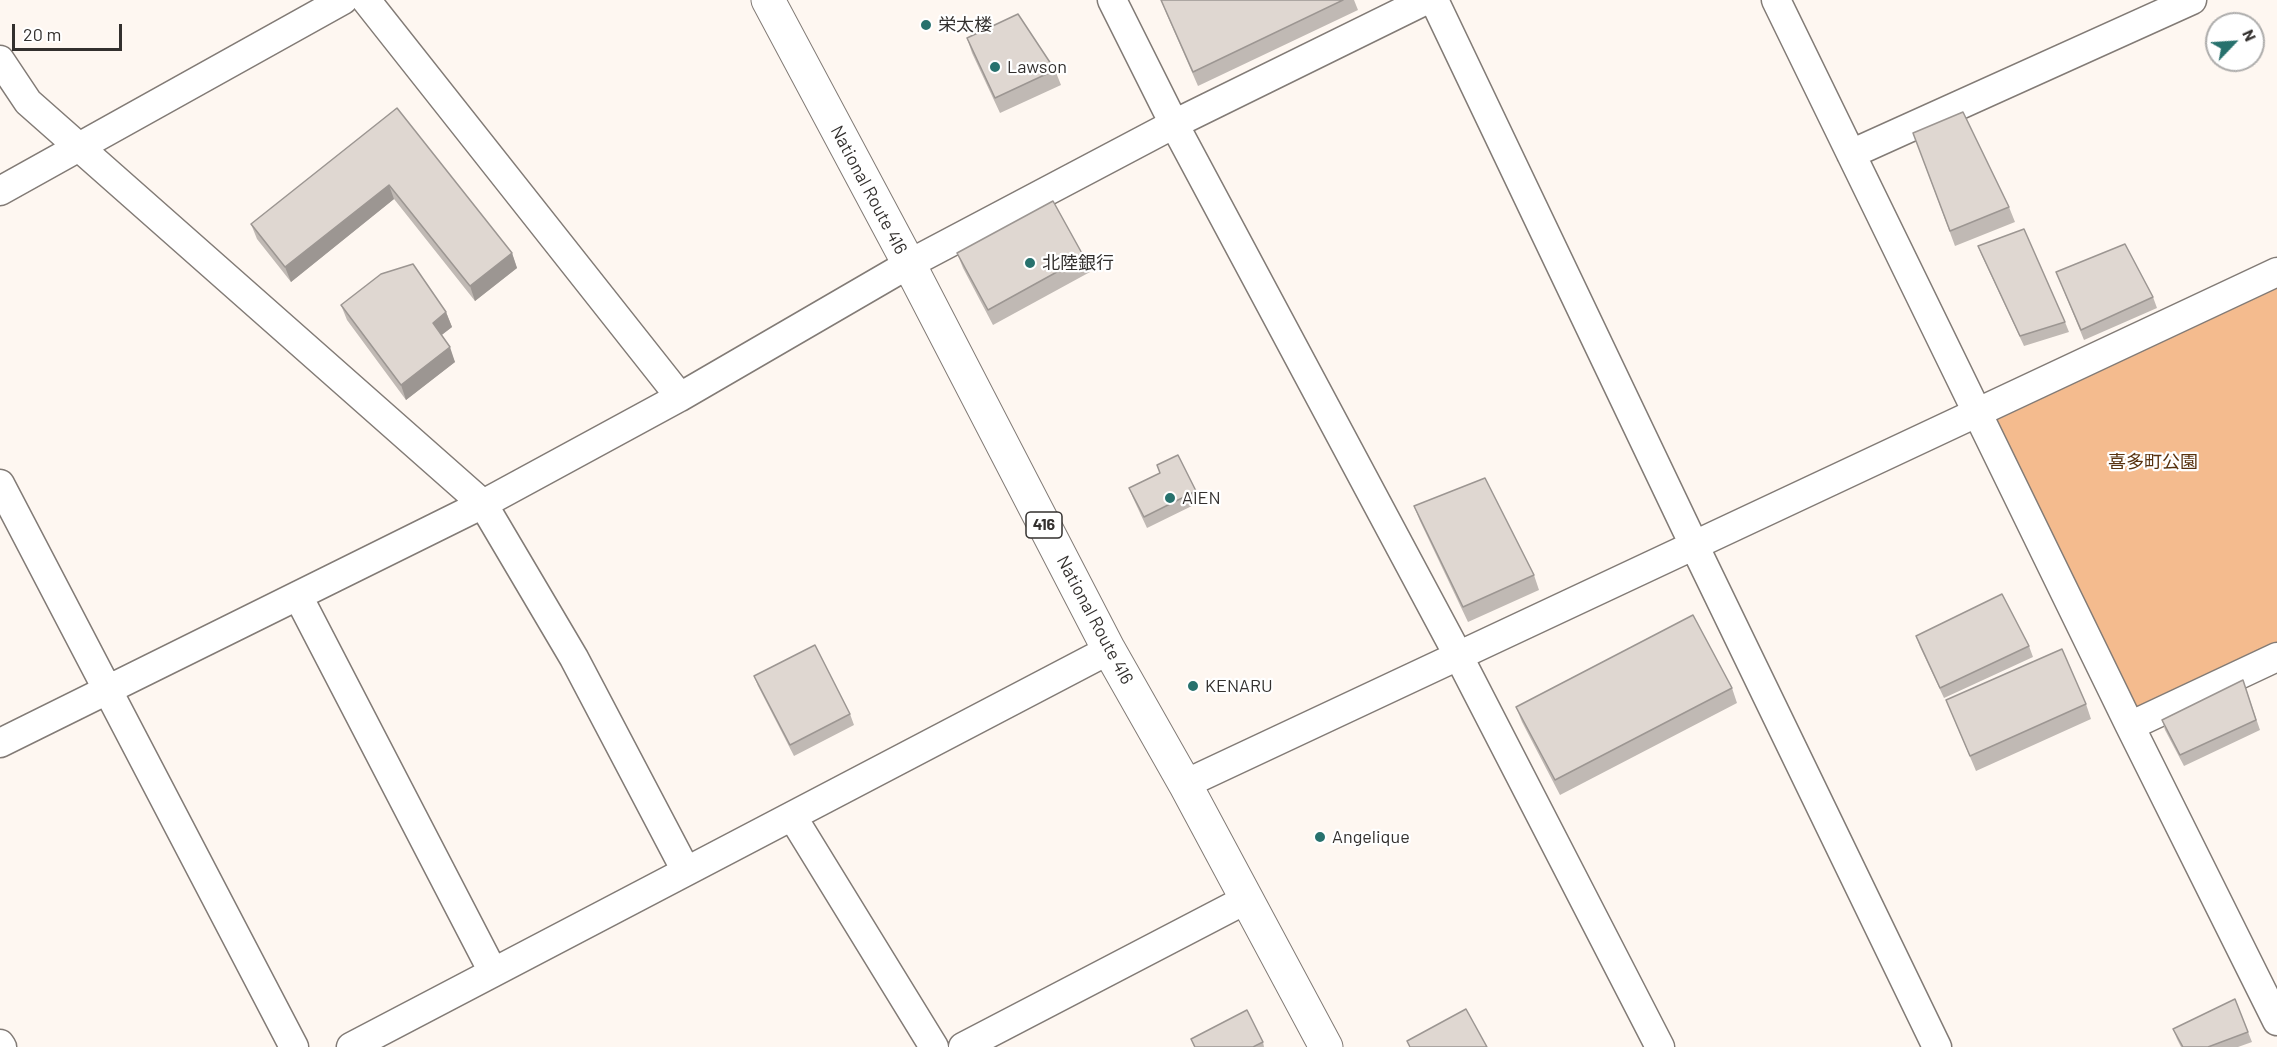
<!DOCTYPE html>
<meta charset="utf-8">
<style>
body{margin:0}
#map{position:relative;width:2277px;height:1047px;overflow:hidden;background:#fef7f1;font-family:Barlow,sans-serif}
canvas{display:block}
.north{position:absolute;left:2205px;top:12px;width:60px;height:60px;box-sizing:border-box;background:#fff;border:2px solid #adacab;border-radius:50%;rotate:65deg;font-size:16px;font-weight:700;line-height:24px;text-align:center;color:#33302e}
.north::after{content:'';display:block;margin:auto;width:21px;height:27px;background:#27716d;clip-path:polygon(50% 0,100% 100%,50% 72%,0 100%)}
.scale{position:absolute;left:12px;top:24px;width:110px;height:27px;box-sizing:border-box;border:3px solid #33302e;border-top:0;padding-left:8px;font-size:18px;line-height:21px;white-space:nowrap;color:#33302e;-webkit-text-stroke:4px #fff;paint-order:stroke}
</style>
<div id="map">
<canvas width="2277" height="1047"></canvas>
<div class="north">N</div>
<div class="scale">20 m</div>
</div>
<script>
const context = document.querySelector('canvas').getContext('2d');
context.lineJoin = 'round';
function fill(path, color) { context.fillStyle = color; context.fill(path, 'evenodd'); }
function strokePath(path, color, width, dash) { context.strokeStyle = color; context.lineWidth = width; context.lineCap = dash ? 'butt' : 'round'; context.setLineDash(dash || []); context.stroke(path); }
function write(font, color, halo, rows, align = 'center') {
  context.font = font + ' Barlow,"Noto Sans JP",sans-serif'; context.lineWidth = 4.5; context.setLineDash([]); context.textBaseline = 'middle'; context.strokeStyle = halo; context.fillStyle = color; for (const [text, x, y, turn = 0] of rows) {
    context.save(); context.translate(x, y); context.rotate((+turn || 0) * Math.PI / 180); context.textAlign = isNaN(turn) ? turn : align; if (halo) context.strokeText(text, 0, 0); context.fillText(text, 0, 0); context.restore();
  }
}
fill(new Path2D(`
 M2277 266V652L2139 719 1988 402Z`), '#f4bb8e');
const street = new Path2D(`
 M366 0 680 397
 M1112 0 1174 124 1458 655 1660 1047
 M1434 0 1694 545 1937 1047
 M1776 0 2130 726 2277 1021
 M0 60 28 102 483 504 574 658 686 871
 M1851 154 2192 0
 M0 191 343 0
 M0 484 294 1047
 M298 596 493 972
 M2130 726 2277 657
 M0 743 483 504 680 397 909 264 1174 124 1426 0
 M1185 784 2277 272
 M792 816 934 1047
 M0 1044 2 1047
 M351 1047 1109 650
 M963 1047 1247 899`);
const highway = new Path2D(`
 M768 0 909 264 1109 650 1185 784 1326 1047`);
strokePath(street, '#827b76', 31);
strokePath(highway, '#827b76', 35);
strokePath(street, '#fff', 28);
strokePath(highway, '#fff', 33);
fill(new Path2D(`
 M1161 0H1354L1358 10 1198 86 1167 15Z
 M967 38 1055 70 1061 85 1000 113 972 53Z
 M397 108 512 253 517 268 475 301 394 199 291 282 257 239 251 224Z
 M1913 133 2009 207 2015 222 1955 246Z
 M1978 246 2065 322 2069 332 2024 346 1982 256Z
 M957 253 1084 257 1090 272 993 325 963 268Z
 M2056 272 2153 297 2157 308 2084 340Z
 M341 305 446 312 452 327 441 335 455 362 406 400 347 320Z
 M1157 465 1196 491 1200 502 1147 528 1133 498 1129 488 1160 473Z
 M1414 506 1534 575 1539 590 1468 622 1420 521Z
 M1916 636 2029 646 2033 657 1944 698 1920 647Z
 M754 676 850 714 854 725 794 756 758 686Z
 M2243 680 2260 730 2184 766 2165 730 2162 720Z
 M1732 688 1737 703 1560 795 1522 722 1516 707Z
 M1946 700 2086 704 2091 719 1976 771Z
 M2235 999 2252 1042 2238 1047H2181L2177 1039 2173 1029Z
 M1191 1039 1263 1042 1264 1047H1194Z`), '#c0b9b4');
fill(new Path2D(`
 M389 185 394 199 291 282 285 267Z
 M512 253 517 268 475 301 470 286Z
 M446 312 452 327 438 338 433 323Z
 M450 347 455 362 406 400 401 385Z`), '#9c9692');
const building = new Path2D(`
 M1161 0H1343L1193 72Z
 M1018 14 1055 70 995 98 967 38Z
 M397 108 512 253 470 286 389 185 285 267 251 224Z
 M1963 112 2009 207 1950 231 1913 133Z
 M1053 201 1084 257 988 310 957 253Z
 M2024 229 2065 322 2020 336 1978 246Z
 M2125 244 2153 297 2081 330 2056 272Z
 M413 264 446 312 433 323 450 347 401 385 341 305 381 274Z
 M1178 455 1196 491 1144 517 1129 488 1160 473 1157 465Z
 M1485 478 1534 575 1463 607 1414 506Z
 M2002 594 2029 646 1940 688 1916 636Z
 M1693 615 1732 688 1555 780 1516 707Z
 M815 645 850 714 790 745 754 676Z
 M2062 649 2086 704 1970 756 1946 700Z
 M2243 680 2256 720 2180 755 2162 720Z
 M2235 999 2248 1032 2208 1047H2183L2173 1029Z
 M1466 1009 1487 1047H1410L1407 1041Z
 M1247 1010 1263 1042 1253 1047H1195L1191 1039Z`);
fill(building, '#dfd7d1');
strokePath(building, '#9c9692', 1.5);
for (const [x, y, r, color] of [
 [926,25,6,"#27716d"],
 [995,67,6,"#27716d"],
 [1030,263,6,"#27716d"],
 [1170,498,6,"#27716d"],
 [1193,686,6,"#27716d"],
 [1320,837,6,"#27716d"]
]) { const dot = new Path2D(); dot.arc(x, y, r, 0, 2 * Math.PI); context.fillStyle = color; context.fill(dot); strokePath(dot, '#fff', 2); }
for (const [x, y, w] of [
 [1044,525,36]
]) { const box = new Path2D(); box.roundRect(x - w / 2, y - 13, w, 26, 4.5); context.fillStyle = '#fff'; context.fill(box); strokePath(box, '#33302e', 1.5); }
write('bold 16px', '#33302e', null, [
 ["416",1044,525]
]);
write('18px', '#33302e', '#fff', [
 ["栄太楼",938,25],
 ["Lawson",1007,67],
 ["北陸銀行",1042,263],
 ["AIEN",1182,498],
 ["KENARU",1205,686],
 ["Angelique",1332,837]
], 'left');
write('18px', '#33302e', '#fff', [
 ["National Route 416",869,190,62],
 ["National Route 416",1095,620,62]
]);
write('18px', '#58320f', '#fff', [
 ["喜多町公園",2153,462]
]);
</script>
